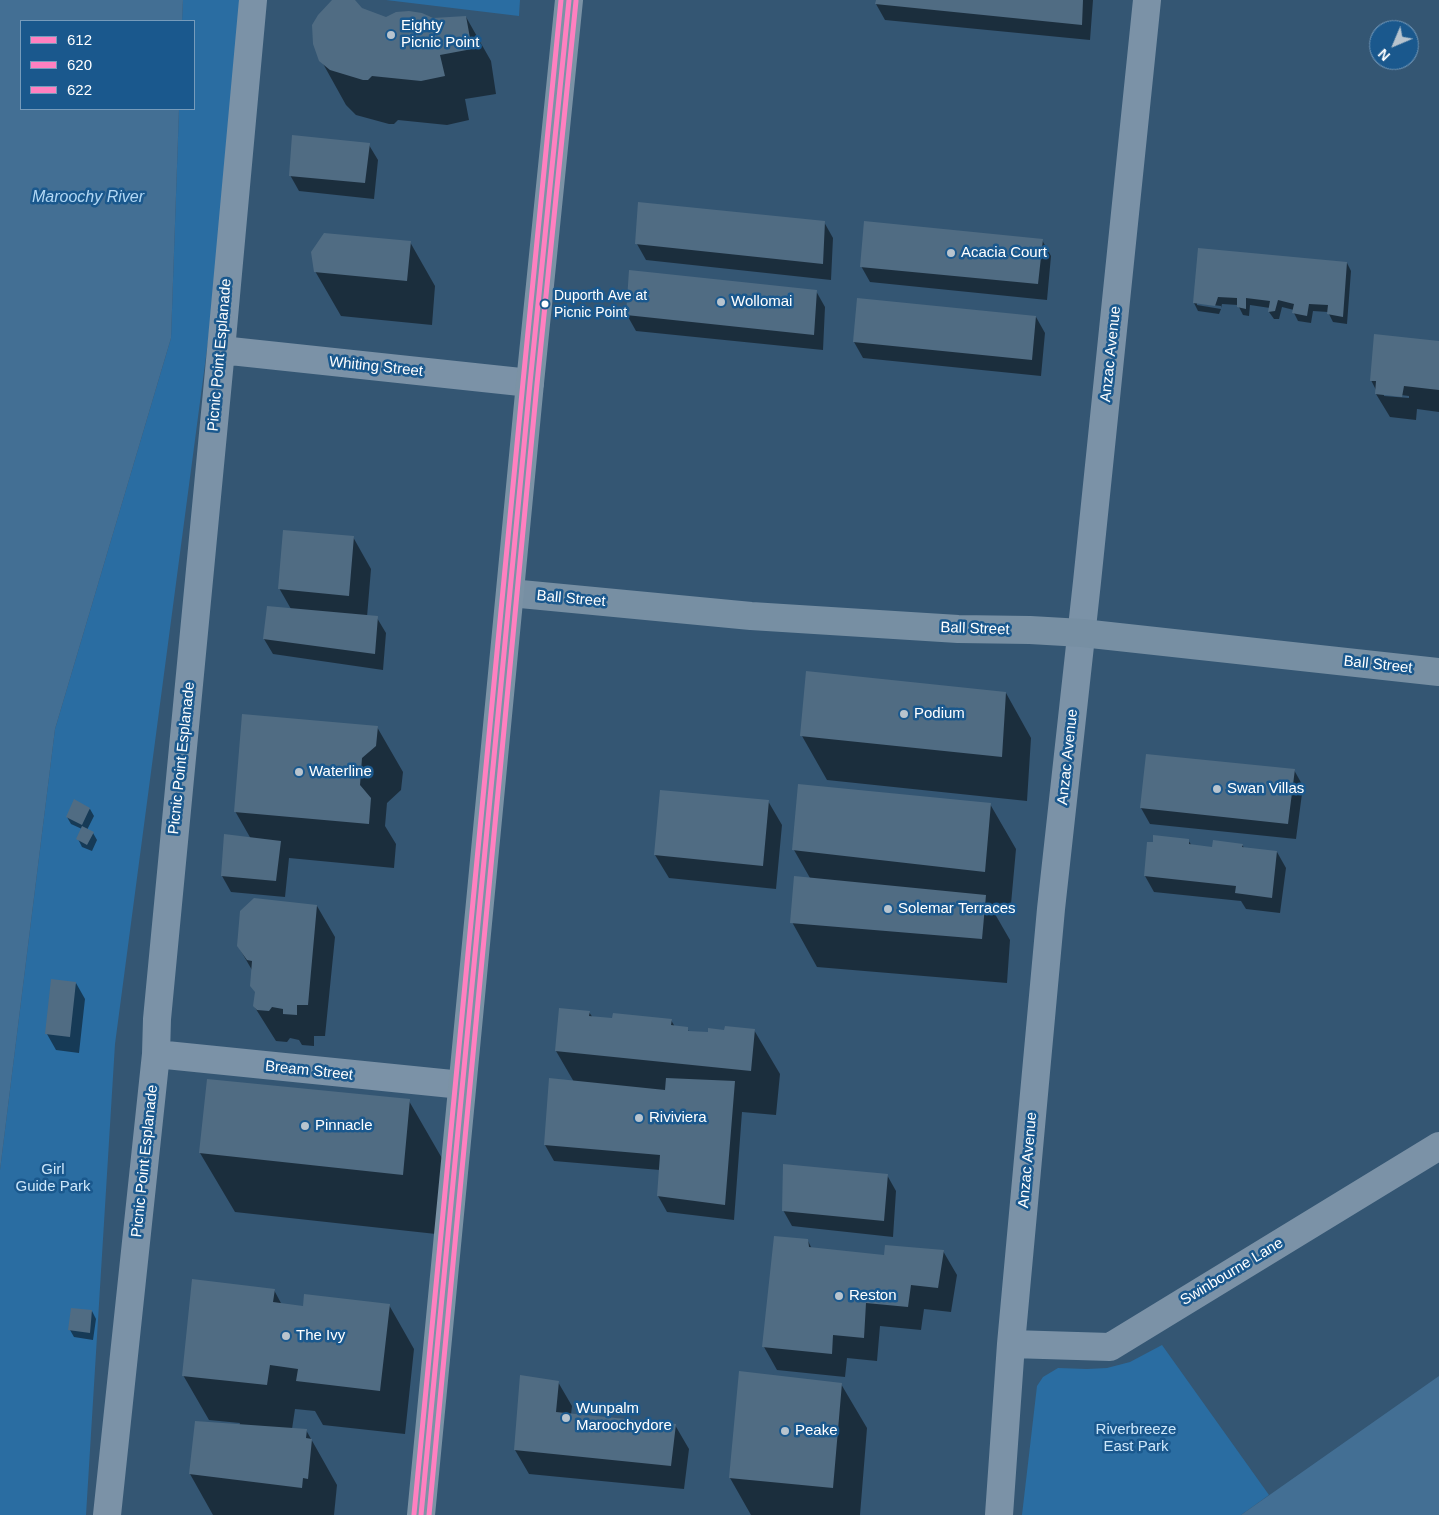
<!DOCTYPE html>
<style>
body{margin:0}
#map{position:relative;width:1439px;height:1515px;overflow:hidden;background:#345673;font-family:Arial,sans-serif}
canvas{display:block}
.legend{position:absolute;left:20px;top:20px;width:175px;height:90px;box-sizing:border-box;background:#1a588d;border:1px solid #769bbb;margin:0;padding:6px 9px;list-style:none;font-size:15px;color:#fff}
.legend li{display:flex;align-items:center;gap:10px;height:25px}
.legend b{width:25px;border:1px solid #769bbb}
.north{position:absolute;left:1369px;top:20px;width:50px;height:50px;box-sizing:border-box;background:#1a588d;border:1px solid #769bbb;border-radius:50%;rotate:225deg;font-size:14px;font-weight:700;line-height:20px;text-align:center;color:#fff}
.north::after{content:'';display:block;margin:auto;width:18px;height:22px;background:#b8c4ce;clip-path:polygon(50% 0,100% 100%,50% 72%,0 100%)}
</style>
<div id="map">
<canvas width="1439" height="1515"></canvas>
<ul class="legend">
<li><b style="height:6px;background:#ff80c0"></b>612</li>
<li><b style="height:6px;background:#ff80c0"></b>620</li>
<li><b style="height:6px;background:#ff80c0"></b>622</li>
</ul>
<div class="north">N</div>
</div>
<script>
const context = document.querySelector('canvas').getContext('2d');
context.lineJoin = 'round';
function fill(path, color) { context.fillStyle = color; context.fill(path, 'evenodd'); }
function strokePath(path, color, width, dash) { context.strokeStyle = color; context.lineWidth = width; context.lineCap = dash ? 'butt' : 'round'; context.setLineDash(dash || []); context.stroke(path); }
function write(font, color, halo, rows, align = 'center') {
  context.font = font + ' Arial,sans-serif'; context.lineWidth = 5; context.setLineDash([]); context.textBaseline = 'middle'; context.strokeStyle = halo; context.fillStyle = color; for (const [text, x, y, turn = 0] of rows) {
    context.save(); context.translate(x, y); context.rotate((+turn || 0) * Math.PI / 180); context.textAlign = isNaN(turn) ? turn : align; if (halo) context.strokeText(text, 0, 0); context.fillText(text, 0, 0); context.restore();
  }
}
fill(new Path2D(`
 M183 0H241L209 334 115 1044 86 1515H0V1170L55 729 171 338 179 109H194V21H182Z
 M386 0H520L519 16Z
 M1162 1345 1269 1495 1241 1515H1022L1037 1386 1043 1377 1058 1368 1087 1369 1107 1368 1130 1362Z`), '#2a6da2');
fill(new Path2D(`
 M0 0H183L182 21H21V109H179L171 338 55 729 0 1170Z
 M1439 1376V1515H1241Z`), '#436f94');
fill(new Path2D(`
 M334 0H353L361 9 386 19 433 20 466 17 491 61 496 94 465 99 469 120 447 125 398 120 394 124H389L356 115 346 105 321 60Z
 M877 0H1093L1090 40 885 20 876 4Z
 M369 145 378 160 374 199 299 191 290 175Z
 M824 222 833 238 831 280 646 260 637 244Z
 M1042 240 1051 256 1047 300 870 282 861 266Z
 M410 242 435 286 432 325 341 316 315 271Z
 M1200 249 1347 263 1351 271 1347 324 1333 322 1328 312 1313 311 1311 323 1298 321 1294 313V310L1282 307 1279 319H1274L1269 312 1270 308 1250 305 1249 316 1243 315 1238 305 1222 304 1221 308V306L1197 303V305L1221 309 1219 314 1198 311 1194 303Z
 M816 291 825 307 823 350 636 331 627 315Z
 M858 300 1036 317 1045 333 1041 376 863 358 854 342Z
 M1439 342V412L1417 409 1416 420 1390 417 1376 394V390L1371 380ZM1384 393 1409 396V398L1384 396Z
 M353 537 371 569 367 617 377 618 386 633 383 670 273 654 264 639 291 609 279 588Z
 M1006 693 1031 738 1027 801 827 780 802 736Z
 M377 727 403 772 401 790 387 803 385 826 396 844 394 868 289 858 285 897 231 892 222 876 251 839 235 811Z
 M1294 770 1303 786 1296 839 1150 824 1141 808Z
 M768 801 782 825 776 889 669 878 655 855Z
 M990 804 1016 849 1010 915 995 914 1010 940 1007 983 817 967 792 922 810 878 794 850Z
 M90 809 94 816 87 830 93 833 97 840 92 851 82 847 78 839 82 829 71 824 67 817Z
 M1188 840 1192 846 1213 848 1242 845 1245 849 1277 852 1286 868 1280 913 1246 909 1241 901 1154 892 1145 876 1148 843Z
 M317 906 335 937 325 1036H314V1046L302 1045 299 1040 290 1038 287 1042 276 1041 254 1006 256 993 252 970 238 946Z
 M76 983 85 999 79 1053 56 1050 47 1034Z
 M589 1012 593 1018 671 1020 675 1027 687 1028 689 1032 709 1034 754 1030 780 1074 776 1115 742 1112 734 1220 667 1212 658 1196 660 1170 554 1161 545 1145 574 1082 556 1051Z
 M409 1101 443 1160 436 1234 235 1212 200 1153Z
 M887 1175 896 1191 893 1237 792 1226 783 1210Z
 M808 1241 812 1249 885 1256 943 1251 957 1275 951 1312 924 1309 921 1330 880 1326 877 1361 847 1358 845 1377 777 1370 764 1347Z
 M274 1290 282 1305 304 1307 389 1305 414 1349 405 1434 323 1425 315 1411 295 1409 292 1429 306 1430 337 1485 334 1515H213L190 1474 196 1423 239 1426 240 1423 209 1420 183 1375Z
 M92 1311 96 1319 93 1340 74 1337 70 1330Z
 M558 1382 572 1406 571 1415 675 1425 689 1449 684 1489 529 1474 515 1450Z
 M841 1384 867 1428 860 1515H751L730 1478Z`), '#0007');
fill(new Path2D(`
 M332 0H355L362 8 386 17 396 12 409 11 422 13 433 18 466 16 472 49 440 55 445 76 421 81 372 76 368 80H363L330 70 319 61 313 44 312 25 318 15Z
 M876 0H1083L1082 25 875 4Z
 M292 135 370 143 365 183 289 176Z
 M638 202 825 221 823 264 635 244Z
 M864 221 1043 239 1038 284 860 267Z
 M324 233 411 241 407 281 314 272 311 252Z
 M1198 248 1347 262 1343 317 1327 314 1328 305 1309 304 1307 316 1292 313 1294 304 1278 300 1275 311 1268 312 1270 301 1246 298V309L1237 307V298L1218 297 1215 306 1193 303Z
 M629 270 817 290 814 335 626 315Z
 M857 298 1036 316 1032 360 853 342Z
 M1374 334 1439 341V390L1404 386 1402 397 1375 394 1376 381H1370Z
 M283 530 354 536 349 596 278 589Z
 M267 606 378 616 375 654 263 639Z
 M806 671 1006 692 1002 757 800 736Z
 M242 714 378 726 376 746 362 758 360 785 371 798 369 824 234 812Z
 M1146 754 1295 769 1288 824 1140 808Z
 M798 784 991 803 985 872 792 850Z
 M660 790 769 800 763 866 654 855Z
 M74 799 90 808 82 825 66 817Z
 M82 826 94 832 87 845 76 839Z
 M224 834 281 841 276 881 221 876Z
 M1153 835 1189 839V844L1212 847 1213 840 1243 844 1242 847 1277 851 1272 898 1235 893 1236 886 1144 876 1147 842H1153Z
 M794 876 986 895 982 939 790 923Z
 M254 898 317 905 308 1005H297V1015L283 1014V1009L272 1007 269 1011 257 1010 253 1006 255 992 250 986 252 961 247 960 237 946 240 911Z
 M51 979 76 982 70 1037 45 1034Z
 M559 1008 590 1011 589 1016 612 1018 613 1013 672 1019 671 1025 688 1027V1031L708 1032V1028L724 1030 725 1026 755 1029 751 1071 555 1051Z
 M549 1078 665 1090 666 1078 735 1081 725 1205 657 1196 660 1155 544 1145Z
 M207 1079 410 1099 403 1175 199 1153Z
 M783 1164 888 1174 884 1221 782 1211Z
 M774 1236 808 1239 809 1247 884 1255 885 1245 944 1250 938 1288 911 1285 908 1307 866 1303 864 1338 833 1335 832 1354 762 1347Z
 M192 1279 275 1289 273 1302 303 1306 304 1294 390 1304 380 1391 296 1381 298 1369 270 1365 267 1385 182 1376Z
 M71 1308 92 1310 90 1333 68 1330Z
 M739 1371 842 1383 833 1488 729 1478Z
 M520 1375 559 1381 556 1412 676 1424 671 1466 514 1450Z
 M195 1421 307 1429 306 1438 312 1439 308 1479 303 1478 302 1488 189 1474Z`), '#506c83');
strokePath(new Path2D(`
 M221 350 530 383
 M156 1054 462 1085
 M1011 1344 1110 1347 1439 1146
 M107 1515 156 1054 157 1019 221 350 253 0
 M999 1515 1011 1344 1051 909 1087 582 1147 0`), '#7b92a7', 28);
strokePath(new Path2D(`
 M510 593 751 616 958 629 1030 630 1082 633 1439 672`), '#778fa3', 28);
strokePath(new Path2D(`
 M421 1515 530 383 569 0`), '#7b92a5', 28);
strokePath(new Path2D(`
 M421 1515 530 383 569 0`), '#ff80c0', 5);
strokePath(new Path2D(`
 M429 1515 537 384 576 1`), '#ff80c0', 5);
strokePath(new Path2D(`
 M414 1514 523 382 561 0`), '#ff80c0', 5);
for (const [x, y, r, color] of [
 [391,35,5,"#b8c4ce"],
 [951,253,5,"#b8c4ce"],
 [721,302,5,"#b8c4ce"],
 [545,304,4.5,"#fff"],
 [904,714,5,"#b8c4ce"],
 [299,772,5,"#b8c4ce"],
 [1217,789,5,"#b8c4ce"],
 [888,909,5,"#b8c4ce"],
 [639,1118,5,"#b8c4ce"],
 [305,1126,5,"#b8c4ce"],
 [839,1296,5,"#b8c4ce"],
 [286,1336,5,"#b8c4ce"],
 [566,1418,5,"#b8c4ce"],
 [785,1431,5,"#b8c4ce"]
]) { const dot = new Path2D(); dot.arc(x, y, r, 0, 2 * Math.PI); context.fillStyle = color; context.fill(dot); strokePath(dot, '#1a588d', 2); }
write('14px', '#fff', '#1a588d', [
 ["Duporth Ave at",554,296],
 ["Picnic Point",554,313]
], 'left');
write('15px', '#fff', '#1a588d', [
 ["Eighty",401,26],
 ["Picnic Point",401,43],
 ["Acacia Court",961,253],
 ["Wollomai",731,302],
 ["Podium",914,714],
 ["Waterline",309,772],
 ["Swan Villas",1227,789],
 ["Solemar Terraces",898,909],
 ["Riviviera",649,1118],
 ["Pinnacle",315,1126],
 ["Reston",849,1296],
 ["The Ivy",296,1336],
 ["Wunpalm",576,1409],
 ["Maroochydore",576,1426],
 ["Peake",795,1431]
], 'left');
write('15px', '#fff', '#1a588d', [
 ["Anzac Avenue",1111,354,-84],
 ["Picnic Point Esplanade",220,355,-85],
 ["Whiting Street",376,367,6],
 ["Ball Street",571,599,5],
 ["Ball Street",975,629,2],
 ["Ball Street",1378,665,6],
 ["Anzac Avenue",1068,757,-84],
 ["Picnic Point Esplanade",182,758,-84],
 ["Bream Street",309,1071,6],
 ["Anzac Avenue",1028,1160,-85],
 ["Picnic Point Esplanade",145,1161,-84],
 ["Swinbourne Lane",1232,1272,-31]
]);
write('15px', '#cce6fa', '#1a588d', [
 ["Girl",53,1170],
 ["Guide Park",53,1187],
 ["Riverbreeze",1136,1430],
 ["East Park",1136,1447]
]);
write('italic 16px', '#b2d8f5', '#1a588d', [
 ["Maroochy River",88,198]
]);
</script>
